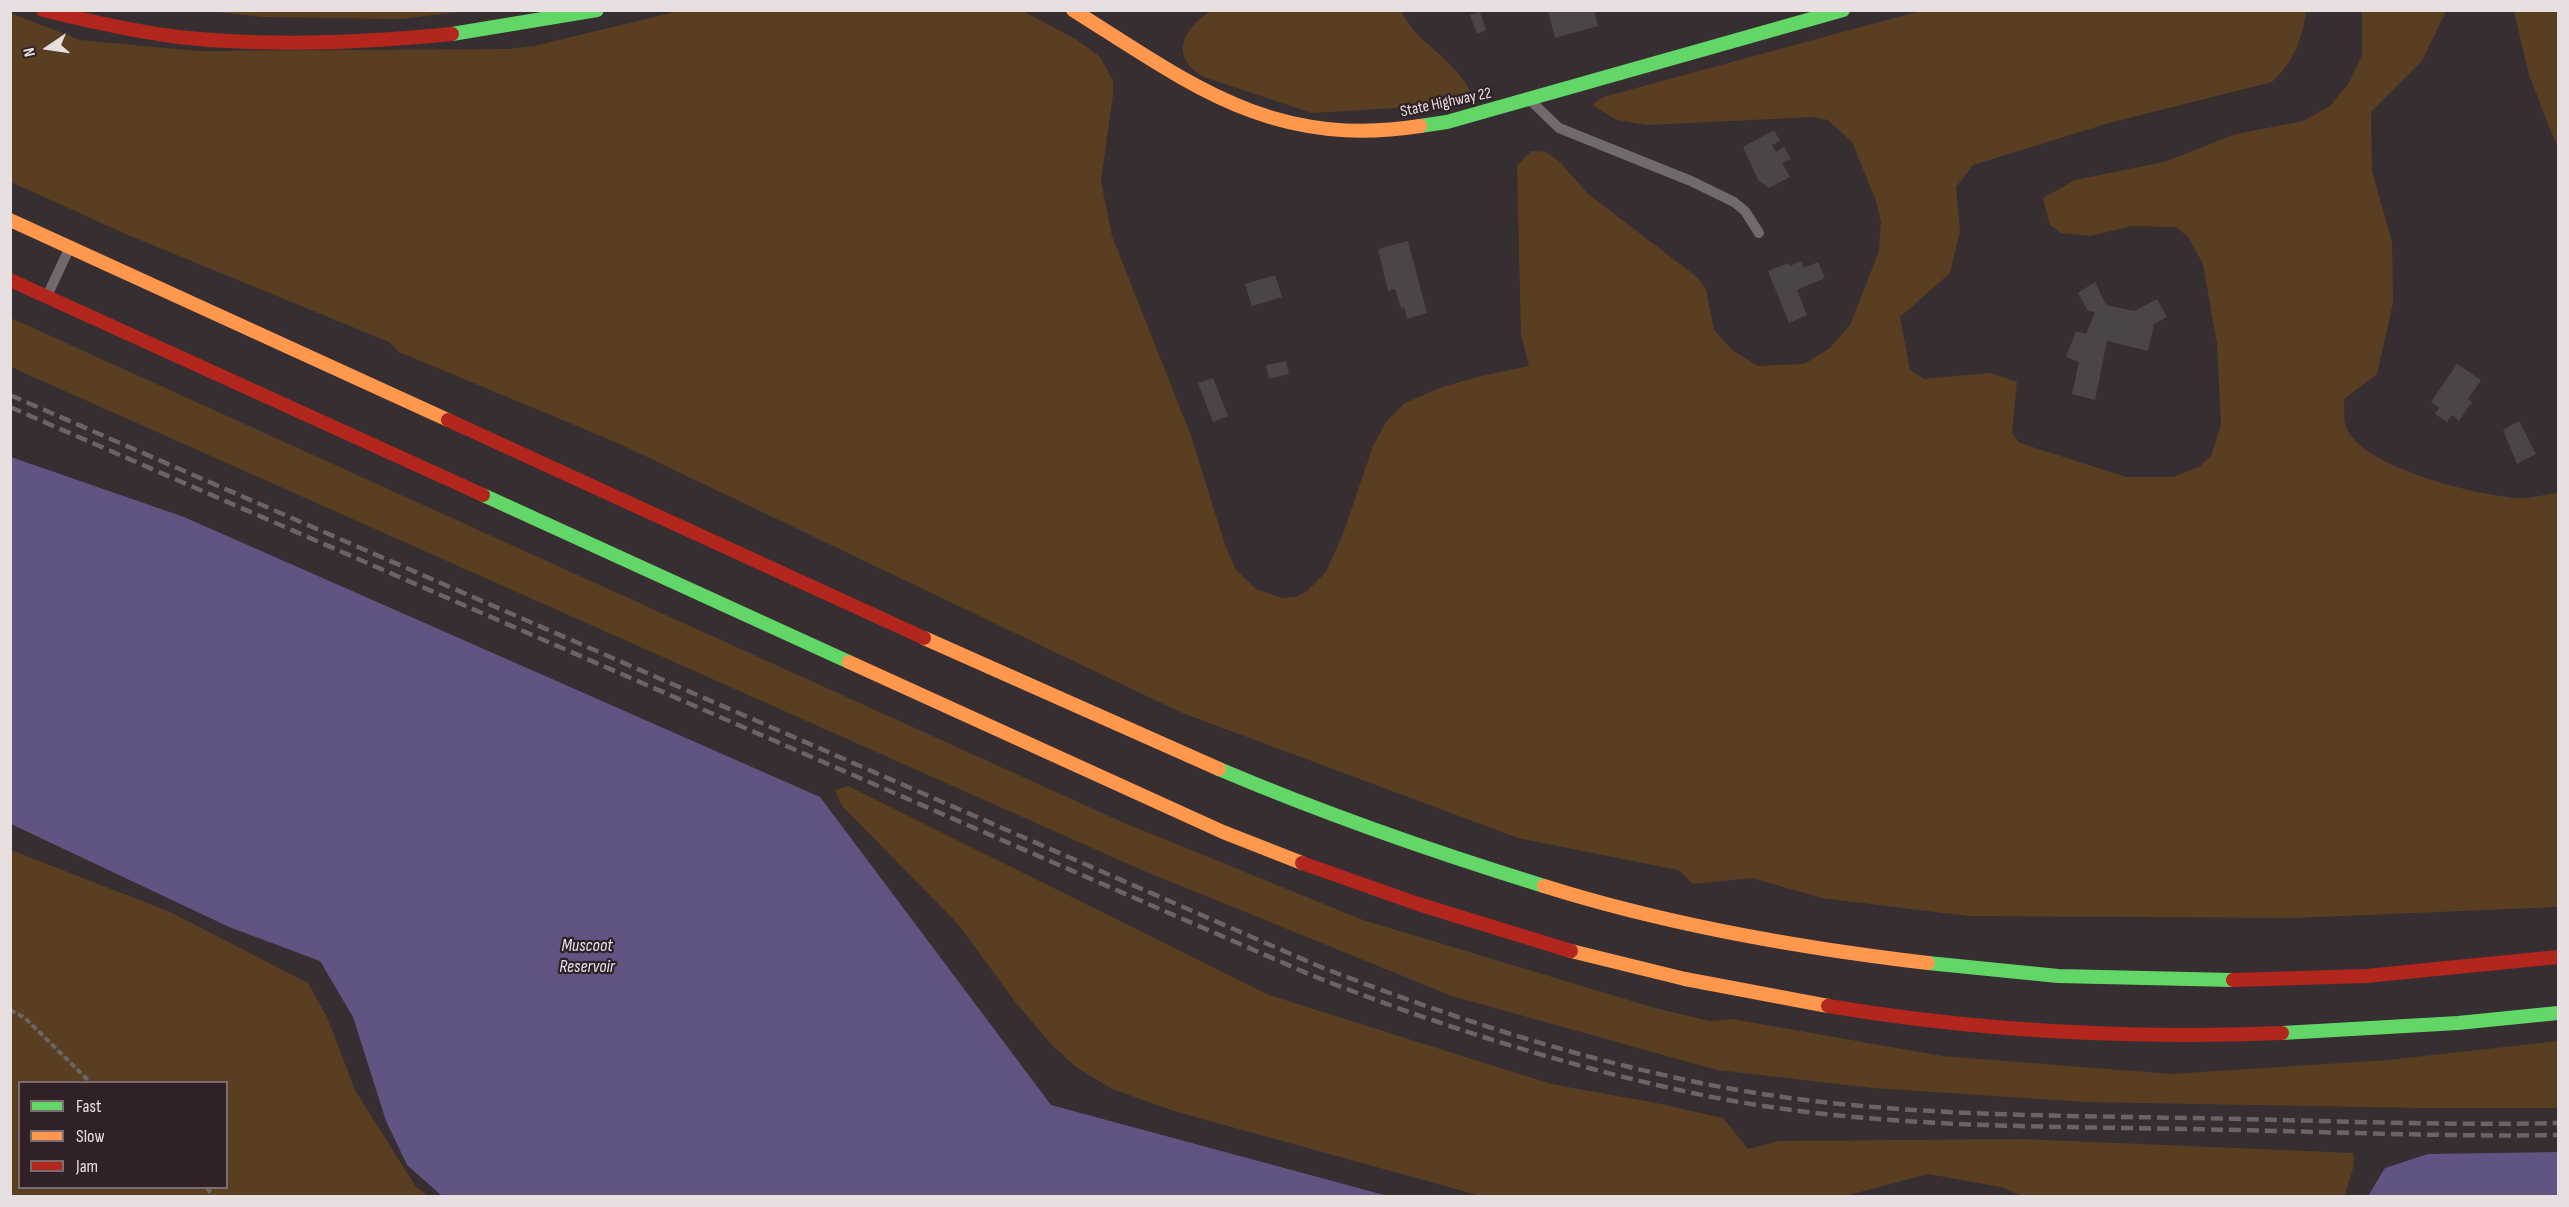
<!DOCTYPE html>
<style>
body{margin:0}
#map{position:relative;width:2569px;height:1207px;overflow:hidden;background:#362e30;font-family:"Sofia Sans Condensed",sans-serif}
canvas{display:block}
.frame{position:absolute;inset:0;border:12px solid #e8dfe1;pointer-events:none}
.legend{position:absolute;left:18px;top:1081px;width:210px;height:108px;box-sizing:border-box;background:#2f2125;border:2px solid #796d70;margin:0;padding:8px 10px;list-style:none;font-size:18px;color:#e8dfe1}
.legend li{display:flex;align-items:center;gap:12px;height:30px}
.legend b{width:30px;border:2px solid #796d70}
.north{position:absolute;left:18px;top:18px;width:60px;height:60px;-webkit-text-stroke:4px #2f2125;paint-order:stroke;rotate:257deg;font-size:16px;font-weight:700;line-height:24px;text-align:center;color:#e8dfe1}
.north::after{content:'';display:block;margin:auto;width:21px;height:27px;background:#e8dfe1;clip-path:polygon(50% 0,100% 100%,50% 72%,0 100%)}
</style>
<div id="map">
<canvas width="2569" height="1207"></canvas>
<div class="frame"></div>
<ul class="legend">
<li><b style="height:8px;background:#63d668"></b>Fast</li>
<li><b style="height:8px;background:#ff974d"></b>Slow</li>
<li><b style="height:8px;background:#b3261e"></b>Jam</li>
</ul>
<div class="north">N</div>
</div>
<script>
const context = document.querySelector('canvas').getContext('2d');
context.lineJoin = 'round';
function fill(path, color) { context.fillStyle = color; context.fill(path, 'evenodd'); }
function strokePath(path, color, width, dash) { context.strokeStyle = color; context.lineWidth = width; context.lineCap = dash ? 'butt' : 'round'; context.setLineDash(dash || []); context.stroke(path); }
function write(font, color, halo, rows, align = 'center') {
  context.font = font + ' "Sofia Sans Condensed",sans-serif'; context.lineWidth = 4.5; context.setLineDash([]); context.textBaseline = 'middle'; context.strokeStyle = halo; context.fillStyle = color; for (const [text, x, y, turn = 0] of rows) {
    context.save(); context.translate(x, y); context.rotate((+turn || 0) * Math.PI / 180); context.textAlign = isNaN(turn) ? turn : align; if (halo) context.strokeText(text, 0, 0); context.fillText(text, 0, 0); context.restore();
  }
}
fill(new Path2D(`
 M683 10 1023 11 1077 40 1100 57 1113 81V95L1101 181 1112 236 1191 436 1225 545 1236 570 1256 589 1282 598 1296 597 1307 591 1326 572 1343 534 1373 446 1386 422 1405 403 1442 387 1481 376 1529 366 1521 334 1517 166 1531 151 1546 152 1559 161 1588 194 1697 277 1706 289 1714 330 1732 350 1758 366 1804 364 1830 348 1850 325 1879 251 1881 221 1876 201 1852 142 1828 120 1814 117 1647 125 1617 120 1592 105 1603 97 1920 11H2306C2303 38 2293 63 2272 82L2109 123 1973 165 1956 187 1960 231 1950 273 1900 317 1910 370 1924 379 1990 373 2017 382 2012 433 2020 443 2126 477H2173L2199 467 2211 456 2221 425 2217 344 2203 264 2188 237 2176 227 2132 226 2091 236 2061 233 2050 225 2043 198 2075 180 2164 162 2236 134 2303 121 2330 106 2348 84 2362 55V11H2446L2422 61 2371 112 2372 171 2392 242 2393 303 2377 374 2344 399C2345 407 2343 419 2346 427 2362 468 2476 495 2517 498 2530 499 2545 494 2558 493V907L2295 918 1968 916 1822 898 1752 878 1693 884 1678 870 1518 838 1180 712 620 444 399 352 389 342 128 235 11 182V13L80 40 198 51 508 49 534 46Z
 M207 11 467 10V11L401 19 264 17Z
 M1211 11H1401C1405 17 1409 25 1414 31 1434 52 1457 65 1470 91L1464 104 1312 113 1204 77C1169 57 1182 29 1211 11Z
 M2514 11H2558V149L2529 75Z
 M11 318 1122 822 1363 920 1655 1008 1710 1021 1732 1019 1942 1056 2172 1074 2388 1060 2558 1041V1108H2423L2085 1102 1873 1088 1717 1070 1452 996 1137 868 11 367Z
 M848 786 1269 995 1551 1084 1656 1103 1723 1118 1748 1149 1779 1141 2022 1139 2353 1153C2356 1170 2348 1180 2345 1196H2022L2001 1187 1928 1174 1845 1196H1481L1174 1111 1112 1089 1076 1067 1052 1045 1016 1003 958 924 842 806 835 790Z
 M11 850 170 912 308 983 327 1017 355 1090 416 1187 428 1196H11ZM20 1082H226V1188H20Z`), '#5a3e22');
fill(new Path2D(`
 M11 457 184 517 820 797 1051 1105 1388 1196H442L407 1165 386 1121 353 1017 320 961 229 927 11 824Z
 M2558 1152V1196H2368L2385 1168 2428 1154Z`), '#615382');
fill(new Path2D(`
 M1594 10 1598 26 1555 38 1548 11Z
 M1480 12 1486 30 1477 34 1470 15Z
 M1774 130 1780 141 1772 145 1776 152 1784 147 1791 159 1782 163 1790 177 1769 188 1758 180 1743 147Z
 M1408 241 1427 313 1407 319 1404 307 1401 308 1395 289 1388 291 1378 249Z
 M1801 261 1804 268 1818 262 1825 278 1797 290 1807 315 1789 323 1768 271 1788 263 1790 266Z
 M1275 275 1282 297 1252 306 1245 284Z
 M2095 282 2106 305 2134 311 2157 299 2167 317 2154 324 2148 351 2107 341 2095 400 2072 394 2079 362 2066 357 2076 331 2086 334 2094 315 2095 312 2088 311 2078 293Z
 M1286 361 1289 374 1269 379 1266 365Z
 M2457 364 2481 380 2468 399 2472 402 2459 421 2452 415 2447 422 2435 414 2439 408 2431 402Z
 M1213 378 1228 416 1213 422 1198 383Z
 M2519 421 2536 454 2517 464 2503 430Z`), '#4c4546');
strokePath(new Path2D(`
 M10 1010 25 1018 90 1082
 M207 1188 213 1196`), '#6b6568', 4, [6, 3]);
strokePath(new Path2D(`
 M1532 102 1559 128 1691 181 1734 202 1745 211 1759 233
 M48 294 68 251`), '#70696e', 10);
strokePath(new Path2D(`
 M452 34 597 10
 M1420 126 1447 122 1843 10
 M483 495 849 662
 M1219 769C1325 814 1434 852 1544 886
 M1928 963 2058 976 2233 980
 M2282 1033 2458 1023 2558 1013`), '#63d668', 14);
strokePath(new Path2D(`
 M1073 10C1191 84 1271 149 1420 126
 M10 220 448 420
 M924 638 1219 769
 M849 662 1223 832 1302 863
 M1544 886C1668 925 1799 948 1928 963
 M1571 951 1685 979 1828 1006`), '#ff974d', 14);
strokePath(new Path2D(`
 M43 10C88 21 132 31 178 37 269 47 361 43 452 34
 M10 280 483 495
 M448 420 924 638
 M1302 863 1418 904 1571 951
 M2233 980 2366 976 2558 957
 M1828 1006C1977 1031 2131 1039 2282 1033`), '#b3261e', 14);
strokePath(new Path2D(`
 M10 395 1316 965C1438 1013 1562 1054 1691 1081 1855 1116 2024 1115 2190 1118 2313 1120 2436 1126 2558 1123
 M10 407 1311 975C1434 1024 1559 1064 1688 1092 1852 1128 2022 1126 2189 1129 2312 1131 2436 1137 2558 1135`), '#6b6467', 4.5, [12, 6]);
write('16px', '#e8dfe1', '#2f2125', [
 ["State Highway 22",1446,103,-12]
]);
write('italic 18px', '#e5e2f2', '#2f2125', [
 ["Muscoot",587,946],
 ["Reservoir",587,967]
]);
</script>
